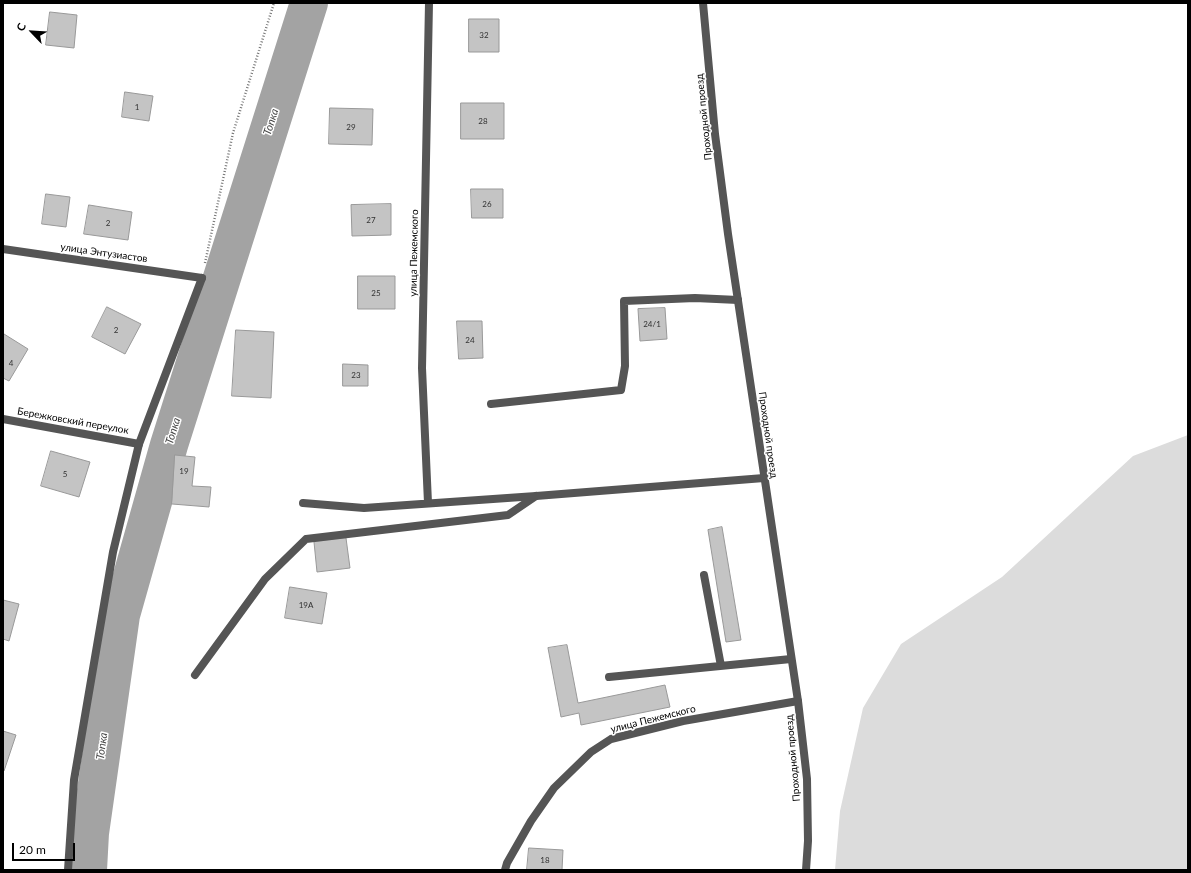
<!DOCTYPE html>
<meta charset="utf-8">
<style>
body{margin:0}
#map{position:relative;width:1191px;height:873px;overflow:hidden;background:#fff;font-family:Lato,sans-serif}
canvas{display:block}
.frame{position:absolute;inset:0;border:4px solid #000;pointer-events:none}
.north{position:absolute;left:12px;top:12px;width:40px;height:40px;-webkit-text-stroke:3px #fff;paint-order:stroke;rotate:295deg;font-size:11px;font-weight:700;line-height:16px;text-align:center;color:#000}
.north::after{content:'';display:block;margin:auto;width:14px;height:18px;background:#000;clip-path:polygon(50% 0,100% 100%,50% 72%,0 100%)}
.scale{position:absolute;left:12px;top:843px;width:63px;height:18px;box-sizing:border-box;border:2px solid #000;border-top:0;padding-left:5px;font-size:12px;line-height:14px;white-space:nowrap;color:#000;-webkit-text-stroke:3px #fff;paint-order:stroke}
</style>
<div id="map">
<canvas width="1191" height="873"></canvas>
<div class="frame"></div>
<div class="north">С</div>
<div class="scale">20 m</div>
</div>
<script>
const context = document.querySelector('canvas').getContext('2d');
context.lineJoin = 'round';
function fill(path, color) { context.fillStyle = color; context.fill(path, 'evenodd'); }
function strokePath(path, color, width, dash) { context.strokeStyle = color; context.lineWidth = width; context.lineCap = dash ? 'butt' : 'round'; context.setLineDash(dash || []); context.stroke(path); }
function write(font, color, halo, rows, align = 'center') {
  context.font = font + ' Lato,sans-serif'; context.lineWidth = 3; context.setLineDash([]); context.textBaseline = 'middle'; context.strokeStyle = halo; context.fillStyle = color; for (const [text, x, y, turn = 0] of rows) {
    context.save(); context.translate(x, y); context.rotate((+turn || 0) * Math.PI / 180); context.textAlign = isNaN(turn) ? turn : align; if (halo) context.strokeText(text, 0, 0); context.fillText(text, 0, 0); context.restore();
  }
}
fill(new Path2D(`
 M1188 435V870H835L840 811 863 708 901 644 1002 577 1133 456Z`), '#dcdcdc');
strokePath(new Path2D(`
 M88 870 90 833 121 615 169 445 309 3`), '#a3a3a3', 38);
const building = new Path2D(`
 M50 12 77 15 74 48 46 45Z
 M469 19H499V52H469Z
 M125 92 153 96 149 121 122 117Z
 M461 103H504V139H461Z
 M330 108 373 109 372 145 329 144Z
 M471 189H503V218H472Z
 M46 194 70 197 66 227 42 224Z
 M391 204V235L352 236 351 205Z
 M89 205 132 212 128 240 84 234Z
 M358 276H395V309H358Z
 M107 307 141 324 125 354 92 337Z
 M665 308 667 339 640 341 638 309Z
 M457 321H482L483 358 459 359Z
 M236 330 274 332 271 398 232 396Z
 M4 334 28 349 9 381 3 378Z
 M343 364 368 365V386H343Z
 M51 451 90 462 79 497 41 486Z
 M175 455 195 457 192 486 211 487 209 507 172 504Z
 M722 527 741 640 726 642 708 530Z
 M346 538 350 568 317 572 314 542Z
 M290 587 327 593 322 624 285 618Z
 M3 600 19 604 9 641 3 639Z
 M567 645 578 703 665 685 670 707 581 725 579 713 561 717 548 648Z
 M3 731 16 735 4 771 3 770Z
 M529 848 563 850 562 870H527Z`);
fill(building, '#c4c4c4');
strokePath(building, '#999', 1);
strokePath(new Path2D(`
 M205 263 233 133 274 3`), '#777', 2.5, [1, 2]);
strokePath(new Path2D(`
 M491 404 621 390 625 366 624 301 695 298 738 300
 M704 575 721 666
 M195 675 265 579 306 539 508 515 536 496
 M609 677 791 659
 M68 870 74 780 113 552 139 444 202 278`), '#555', 8);
strokePath(new Path2D(`
 M3 249 202 278
 M3 419 139 444
 M303 503 364 508 536 496 764 478
 M428 503 422 368 429 3
 M505 870 507 863 531 821 554 788 591 752 611 739 683 721 798 701`), '#555', 8);
strokePath(new Path2D(`
 M703 3 715 134 728 234 798 701 807 779 808 841 806 870`), '#555', 8);
write('8px', '#313131', null, [
 ["32",484,35],
 ["1",137,107],
 ["28",483,121],
 ["29",351,127],
 ["26",487,204],
 ["27",371,220],
 ["2",108,223],
 ["25",376,293],
 ["24/1",652,324],
 ["2",116,330],
 ["24",470,340],
 ["4",11,363],
 ["23",356,375],
 ["19",184,471],
 ["5",65,474],
 ["19А",306,605],
 ["18",545,860]
]);
write('10px', '#000', '#fff', [
 ["Проходной проезд",704,117,-96],
 ["улица Энтузиастов",104,253,8],
 ["улица Пежемского",414,253,-89],
 ["Бережковский переулок",73,421,10],
 ["Проходной проезд",768,435,82],
 ["улица Пежемского",653,719,-14],
 ["Проходной проезд",793,758,-95]
]);
write('italic 11px', '#444', '#fff', [
 ["Топка",271,122,-72],
 ["Топка",173,431,-73],
 ["Топка",102,746,-82]
]);
</script>
